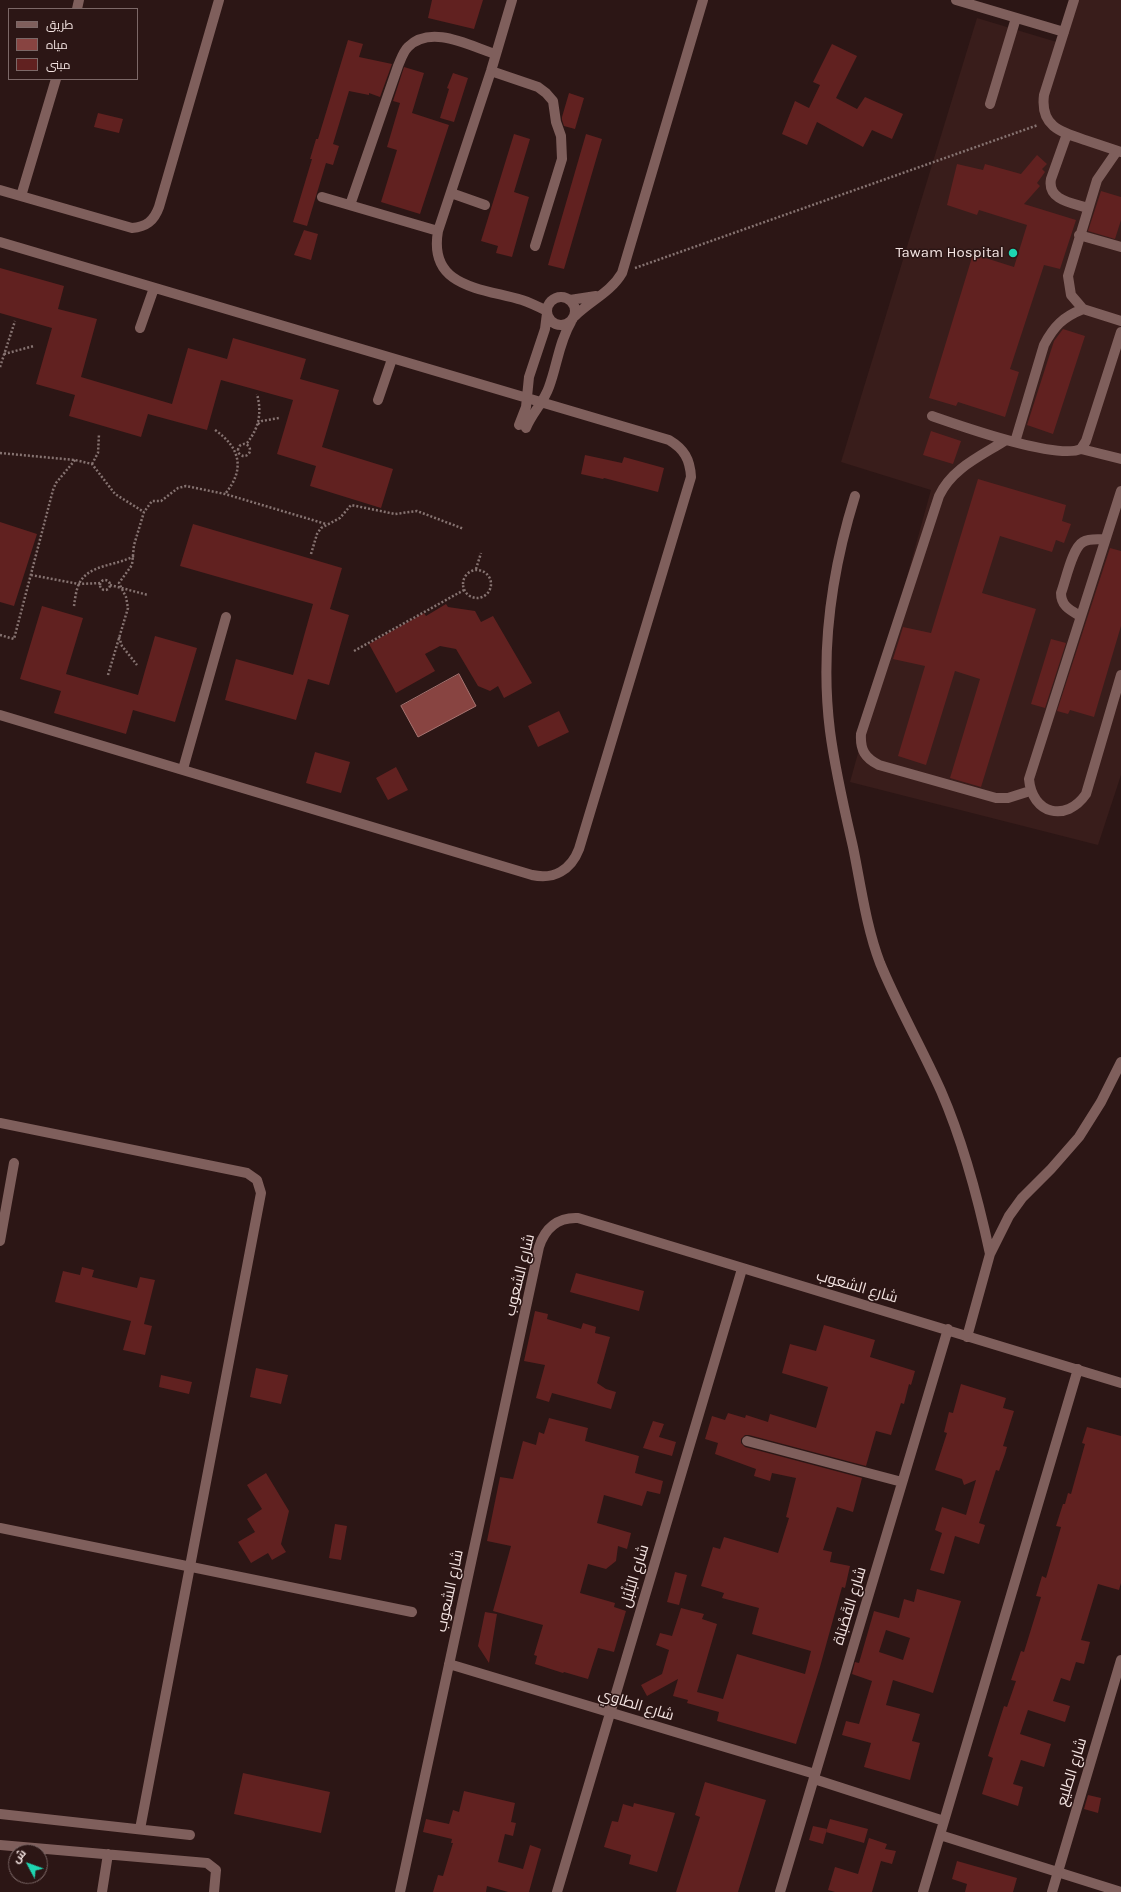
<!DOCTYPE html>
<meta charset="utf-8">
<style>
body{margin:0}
#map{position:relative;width:1121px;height:1892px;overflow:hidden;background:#2c1615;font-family:Karla,Cairo,sans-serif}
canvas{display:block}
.legend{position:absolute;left:8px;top:8px;width:130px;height:72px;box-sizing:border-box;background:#2c1615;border:1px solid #7c6867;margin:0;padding:5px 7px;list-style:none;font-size:12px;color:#f4e4e2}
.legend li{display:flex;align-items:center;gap:8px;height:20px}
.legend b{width:20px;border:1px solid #7c6867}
.north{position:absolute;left:8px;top:1844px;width:40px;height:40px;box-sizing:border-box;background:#2c1615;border:1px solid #7c6867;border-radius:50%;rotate:311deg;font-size:11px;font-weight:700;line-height:16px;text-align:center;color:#f4e4e2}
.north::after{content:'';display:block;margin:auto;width:14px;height:18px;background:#1ed5b1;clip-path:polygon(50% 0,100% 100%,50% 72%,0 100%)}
</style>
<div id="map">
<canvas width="1121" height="1892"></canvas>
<ul class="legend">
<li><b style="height:5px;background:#7f5f5c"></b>طريق</li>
<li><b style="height:11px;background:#884441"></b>مياه</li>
<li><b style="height:11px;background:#612120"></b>مبنى</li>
</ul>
<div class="north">ش</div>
</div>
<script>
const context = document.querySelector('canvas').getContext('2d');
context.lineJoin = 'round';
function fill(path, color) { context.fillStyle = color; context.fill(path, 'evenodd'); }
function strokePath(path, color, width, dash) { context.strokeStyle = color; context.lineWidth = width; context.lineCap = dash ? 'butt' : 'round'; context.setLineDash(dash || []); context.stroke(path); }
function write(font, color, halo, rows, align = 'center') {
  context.font = font + ' Karla,Cairo,sans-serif'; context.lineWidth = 3; context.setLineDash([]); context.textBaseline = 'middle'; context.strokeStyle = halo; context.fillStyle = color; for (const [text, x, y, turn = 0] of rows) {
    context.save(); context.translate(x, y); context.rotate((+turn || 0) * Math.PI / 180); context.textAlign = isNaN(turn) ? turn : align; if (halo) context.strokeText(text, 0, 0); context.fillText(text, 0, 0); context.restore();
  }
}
fill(new Path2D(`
 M1074 0H1121V775L1098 845 850 782 931 490 841 462 977 18 1060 43Z`), '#391d1b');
const water = new Path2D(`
 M459 674 476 706 418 737 401 706Z`);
fill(water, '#884441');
strokePath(water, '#a87471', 1);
fill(new Path2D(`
 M432 0H483L474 29 428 18Z
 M348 40 363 44 359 57 392 64 380 97 369 93V95L349 91 333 144 339 146 333 165 326 163 307 226 293 222 312 159H310L316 139H318Z
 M832 44 857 56 836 98 857 109 865 97 903 114 892 139 872 130 863 147 817 122 807 145 782 134 795 101 809 108 820 85 813 82Z
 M404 67 424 73 412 113 449 125 420 214 381 202 397 150 387 147 400 103 393 101Z
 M453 73 468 78 454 122 440 118 449 89 447 88Z
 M569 93 584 98 575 129 564 126 562 120V117Z
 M98 113 123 119 119 133 94 127Z
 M514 134 530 139 514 192 529 197 512 257 496 253 498 246 481 241Z
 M586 134 602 139 564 269 548 265Z
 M1037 155 1047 164 1042 169 1045 172 1037 183 1040 186 1024 204 1076 220 1060 269 1044 265 1010 369 1019 372 1005 417 958 402 956 406 929 398 973 254 1014 267 1027 225 979 210 977 215 947 205 957 164 983 170 985 164 1021 174Z
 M1101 191 1121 197V220L1115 239 1088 231Z
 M304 230 318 234 311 260 294 255Z
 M0 268 64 286 58 309 97 319 81 377 172 404 188 348 227 359 233 338 306 359 300 379 339 390 322 447 393 469 381 508 310 486 316 466 277 454 293 400 221 380 207 430 148 414 141 437 69 416 75 395 36 384 52 328 0 313Z
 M1063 329 1085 336 1053 434 1027 425 1054 341Z
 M931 431 961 441 953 464 923 455Z
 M585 455 622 463 624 457 664 468 658 492 604 478 603 479 581 474Z
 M978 479 1066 505 1062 521 1071 524 1064 543 1056 540 1052 552 1000 536 982 593 1036 609 981 787 950 778 980 679 955 671 926 765 898 756 925 666 893 659 903 627 931 633Z
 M0 522 37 534 14 606 0 602Z
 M193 524 342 568 330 609 349 615 329 685 308 679 296 720 225 700 236 659 293 675 313 604 180 566Z
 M1110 548 1121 551V626L1094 717 1070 710 1068 714 1057 711Z
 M446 604 448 607 475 611 481 622 493 616 532 683 504 698 498 686 490 691 478 686 456 649 440 646 425 654 435 671 396 693 369 644 424 613 426 616Z
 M42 606 83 618 66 674 138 695 155 636 197 648 175 722 133 710 126 734 54 713 61 691 20 679Z
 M1051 639 1066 643 1045 708 1031 704Z
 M559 711 569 732 538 747 528 726Z
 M315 752 350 762 341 793 306 783Z
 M396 767 408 790 388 800 376 778Z
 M82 1267 94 1270 92 1277 137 1288 140 1277 155 1280 144 1324 152 1326 145 1355 123 1350 131 1321 55 1302 63 1271 80 1275Z
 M576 1273 644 1291 639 1311 570 1292Z
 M535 1311 548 1314 547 1319 581 1329 583 1323 596 1327 595 1333 610 1337 597 1383 606 1389 616 1392 611 1409 552 1393 549 1402 536 1398 545 1365 524 1361Z
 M824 1325 875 1340 870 1357 915 1371 911 1385 909 1384 904 1404 901 1403 891 1435 876 1431 866 1466 749 1435H745L741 1439V1443L745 1447 862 1478 853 1512 837 1507 823 1550 832 1552 830 1562 850 1566 845 1588 842 1587 820 1667 796 1744 717 1721 719 1712 687 1703 688 1700 673 1696 678 1679 647 1696 641 1685 662 1674 669 1650 656 1645 660 1633 672 1636 681 1608 704 1614 702 1619 717 1624 697 1692 723 1699 737 1654 805 1674 811 1651 752 1634 759 1608 722 1598 724 1593 701 1586 713 1547 720 1549 724 1537 778 1553 789 1518 786 1517 796 1478 772 1473 770 1481 754 1476 756 1469 715 1454 718 1443 705 1439 712 1416 725 1420 728 1413 745 1418 746 1415 768 1422 770 1414 816 1428 828 1387 782 1373 790 1344 816 1351Z
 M256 1368 288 1375 281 1404 250 1397Z
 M161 1375 192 1382 189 1394 159 1387Z
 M961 1384 1006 1398 1003 1408 1014 1411 1003 1446 1007 1447 1005 1454 999 1471 996 1470 979 1523 985 1525 979 1544 955 1536 944 1574 930 1570 942 1533 935 1530 942 1507 966 1515 976 1480 964 1485 962 1479 935 1470 947 1433 944 1432 949 1412 953 1413Z
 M549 1418 588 1428 585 1441 639 1456 635 1473 663 1481 660 1494 647 1491 642 1506 604 1495 597 1523 631 1533 627 1549 618 1546 616 1561 606 1569 588 1564 580 1593 615 1603 614 1607 626 1611 614 1652 598 1648 588 1679 564 1672 563 1673 535 1664 537 1656 534 1655 543 1625 493 1611 511 1546 487 1541 500 1477 513 1479 523 1441 536 1445 539 1432 544 1434Z
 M653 1421 664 1424 659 1437 676 1442 672 1456 643 1448Z
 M1087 1427 1121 1436V1583L1119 1590 1098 1584 1081 1640 1090 1642 1084 1664 1076 1662 1070 1681 1061 1678 1053 1701 1070 1706 1065 1722 1028 1710 1020 1734 1051 1744 1044 1767 1021 1760 1013 1784 1023 1787 1018 1806 982 1794 993 1758 988 1756 1004 1706 1007 1707 1016 1681 1011 1680 1021 1651 1024 1652 1041 1597 1036 1596 1042 1576 1046 1578 1061 1527 1056 1526 1063 1504H1065L1068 1493 1071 1494 1085 1444 1082 1443Z
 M266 1473 289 1511 281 1544 286 1552 272 1560 268 1553 251 1563 238 1542 255 1532 247 1519 262 1509 247 1485Z
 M335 1524 347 1526 341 1560 329 1558Z
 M675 1572 687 1575 679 1605 667 1602Z
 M917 1589 961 1601 933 1693 893 1680 886 1705 920 1714 912 1741 920 1743 910 1780 864 1767 871 1743 842 1735 846 1721 859 1724 872 1681 852 1674 855 1662 859 1663 874 1611 899 1618 904 1599 914 1602ZM886 1630 910 1638 903 1660 879 1652Z
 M485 1612 497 1614 489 1663 478 1646Z
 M243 1773 330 1792 321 1833 234 1814Z
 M705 1782 766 1800 738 1892H676L700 1817 695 1815Z
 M464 1791 515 1803 511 1822 516 1823 513 1836 505 1834 498 1862 523 1869 530 1845 541 1849 529 1892H508L487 1886 486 1892H433L438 1875 443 1876 453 1843H451L452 1839 423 1832 426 1819 449 1824 453 1810 459 1812Z
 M1088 1795 1101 1798 1098 1813 1084 1809Z
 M634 1803 675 1813 657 1872 629 1864 631 1855 604 1847 612 1821 618 1822 623 1804 633 1807Z
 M830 1819 868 1829 864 1843 826 1832Z
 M813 1826 827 1829 823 1844 809 1840Z
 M869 1838 887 1844 885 1849 896 1851 892 1864 881 1861 872 1892H835L828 1890 835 1867 858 1874Z
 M957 1861 1017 1878 1013 1892H965L967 1884 952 1879Z`), '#612120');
strokePath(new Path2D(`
 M635 268 1038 125
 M4 354 34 346
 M0 367 15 321
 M258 424 262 421 279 418
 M215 430C241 448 245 470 225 494
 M247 443C259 428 262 413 257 394
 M238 450a6 6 0 1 1 12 0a6 6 0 1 1-12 0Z
 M0 453 75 460 92 464 115 494 144 512
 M92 464 98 453 99 434
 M311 554 317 534 321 528 340 518 351 505 395 514 417 511 464 529
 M476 569 481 553
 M463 584a14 14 0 1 1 28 0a14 14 0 1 1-28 0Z
 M31 575 79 584 101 583
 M100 585a5 5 0 1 1 10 0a5 5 0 1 1-10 0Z
 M110 585 148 595
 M74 606C75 599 76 590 79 584 88 564 117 566 134 556
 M0 635 14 639 53 490 56 483 75 460
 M119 637 122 646 137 665
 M354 651 464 590
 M108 675 128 608 126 597 119 583 132 565 134 545 144 512 152 501H161L178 488 186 486 225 494 326 524`), '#867371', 2.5, [2, 2]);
strokePath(new Path2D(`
 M512 0 491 71 438 231C428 288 482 288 522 300 531 303 539 307 547 311
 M956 0 1064 32
 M1074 0 1044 95C1040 126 1060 132 1085 140 1097 144 1109 148 1121 152
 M77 9 79 0
 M491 71 538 87 546 93 553 101 556 122 561 136 562 159 535 246
 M990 104 1016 18
 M1067 134 1051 179C1047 200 1072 203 1088 208
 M1117 151 1097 180 1068 276 1071 295 1083 309 1121 321
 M0 190 132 228C146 227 154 221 159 207L219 0
 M451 193 485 205
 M21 196 56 79
 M322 197 438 231
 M350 205 398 66C401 59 403 52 408 47 431 24 470 46 495 54
 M1079 235 1121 247
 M0 242 669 440C684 449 690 459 691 477L579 849C571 870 554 880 532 875L0 715
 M547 311a14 14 0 1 1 28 0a14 14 0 1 1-28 0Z
 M570 300 596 296
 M575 316C590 301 611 292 622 273L703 0
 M140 328 154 288
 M378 400 392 359
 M932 416C961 426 1056 460 1081 449L1086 441 1121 332
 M519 425 526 407 529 377 545 329 547 313
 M526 428C532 413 544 402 549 387 557 366 559 342 571 322
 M1006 440C981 456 952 468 939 496L861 734C860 750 865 758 879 765L996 798H1008L1030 791
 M1015 442 1044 345C1054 326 1063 317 1083 309
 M1081 449 1121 459
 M1121 491 1029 779C1032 814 1066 823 1086 794L1121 675
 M855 496C831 573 820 651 830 731 835 770 844 808 853 847 861 886 866 926 880 963 898 1007 922 1048 941 1091 964 1144 978 1198 990 1254
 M1080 616C1070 610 1061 606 1061 593 1066 580 1072 548 1083 542 1090 538 1098 540 1105 539
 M183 769 226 617
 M0 1123 247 1173 257 1180 261 1193 140 1829
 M0 1241 14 1163
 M967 1337 990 1254 1009 1216 1022 1198 1051 1169 1079 1137 1101 1102 1121 1062
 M747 1441 902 1482
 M0 1528 412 1612
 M449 1664 815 1774
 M814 1779 944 1821
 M0 1814 190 1835
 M940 1835 1121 1892
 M0 1845 207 1863 216 1870 214 1892
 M102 1892 108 1854
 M400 1892 539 1247C545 1228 558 1217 578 1218L1121 1383
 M557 1892 742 1269
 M780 1892 948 1329
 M923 1892 1078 1369
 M1052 1892 1121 1660`), '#7f5f5c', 10);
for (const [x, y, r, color] of [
 [1013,253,5,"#1ed5b1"]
]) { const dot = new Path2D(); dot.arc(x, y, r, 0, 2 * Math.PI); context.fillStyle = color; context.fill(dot); strokePath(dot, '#2c1615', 1.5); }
write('15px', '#f4e4e2', '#2c1615', [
 ["Tawam Hospital",1004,253]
], 'right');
write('15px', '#f4e4e2', '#2c1615', [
 ["شارع الشعوب",520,1275,-76],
 ["شارع الشعوب",857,1287,16],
 ["شارع البُلْبُل",635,1576,-73],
 ["شارع الشعوب",450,1591,-78],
 ["شارع القَصْبَاة",850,1606,-73],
 ["شارع الطاوي",636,1705,17],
 ["شارع الطليع",1072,1772,-73]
]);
</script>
